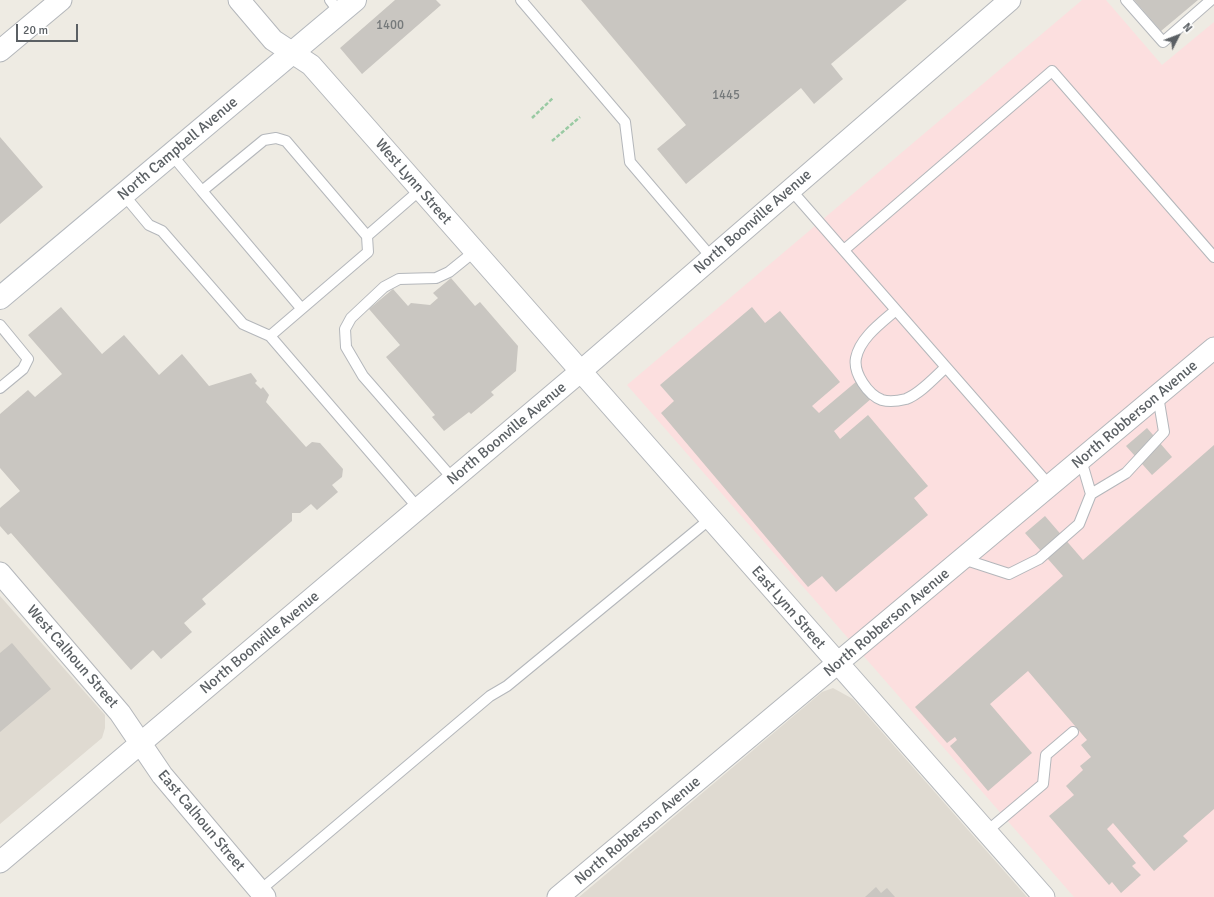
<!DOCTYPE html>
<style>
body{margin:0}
#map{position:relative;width:1214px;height:897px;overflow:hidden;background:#eeebe3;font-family:Signika,sans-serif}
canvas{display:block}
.north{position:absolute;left:1158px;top:16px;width:40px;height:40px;-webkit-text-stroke:3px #fff;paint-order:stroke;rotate:48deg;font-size:11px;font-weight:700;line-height:16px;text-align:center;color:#5b6064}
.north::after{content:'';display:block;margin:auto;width:14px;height:18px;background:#5b6064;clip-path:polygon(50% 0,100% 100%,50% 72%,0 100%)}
.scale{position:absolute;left:16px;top:24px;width:62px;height:18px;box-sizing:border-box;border:2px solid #5b6064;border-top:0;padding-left:5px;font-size:12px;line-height:14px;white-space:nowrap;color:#5b6064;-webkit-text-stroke:3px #fff;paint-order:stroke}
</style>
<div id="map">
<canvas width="1214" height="897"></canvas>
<div class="north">N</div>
<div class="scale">20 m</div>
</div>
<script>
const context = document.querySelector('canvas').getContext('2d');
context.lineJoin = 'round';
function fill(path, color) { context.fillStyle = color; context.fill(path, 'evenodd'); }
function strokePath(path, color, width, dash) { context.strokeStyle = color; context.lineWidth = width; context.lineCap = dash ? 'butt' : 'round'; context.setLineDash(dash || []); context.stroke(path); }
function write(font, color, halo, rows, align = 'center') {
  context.font = font + ' Signika,sans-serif'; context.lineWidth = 3; context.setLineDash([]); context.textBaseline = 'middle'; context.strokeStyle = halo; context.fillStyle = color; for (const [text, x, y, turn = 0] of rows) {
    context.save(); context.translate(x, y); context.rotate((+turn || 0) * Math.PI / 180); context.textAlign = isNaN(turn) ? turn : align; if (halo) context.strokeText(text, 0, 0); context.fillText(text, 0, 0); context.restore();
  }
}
fill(new Path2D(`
 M0 596 105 715V728L102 738 0 824Z
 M833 688 853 699 1027 897H579L822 692Z`), '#dfdad1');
fill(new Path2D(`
 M1082 0H1106L1162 65 1214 22V897H1074L627 385Z`), '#fcdfdf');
fill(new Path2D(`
 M395 0H436L441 5 362 74 340 48Z
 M581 0H907L831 64 843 79 814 104 801 88 686 184 657 149 686 125Z
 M1134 0H1198L1161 31Z
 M0 137 43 187 0 224Z
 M451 278 475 306 480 302 518 346 516 371 491 392 494 395 471 414 469 412 444 431 432 417 435 415 386 357 400 345 369 309 393 289 408 306 411 303 430 305 438 298 433 293Z
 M61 307 102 354 124 335 159 375 182 354 209 386 251 373 257 381 255 383 261 389 263 387 269 395 266 402 306 447 312 442 320 443 343 469 342 477 332 485 338 492 317 510 311 504 300 513H292V521L202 599 206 604 184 623 192 632 161 659 153 650 131 670 11 533 8 535 0 526V508L20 491 0 468V414L28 390 35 397 62 374 28 335Z
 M752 307 765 323 780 311 840 382 812 406 819 413 857 381 872 398 834 431 840 439 868 415 928 486 914 498 928 515 836 592 822 576 808 587 661 413 674 401 660 385Z
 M1147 428 1172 457 1152 475 1126 446Z
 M1214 445V809L1183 836 1188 841 1154 871 1113 823 1107 829 1136 863 1132 866 1141 875 1121 893 1112 882 1109 885 1049 816 1074 795 1066 786 1083 770 1080 766 1091 757 1081 745 1087 740 1028 671 990 704 1032 753 988 791 950 746 957 740 955 737 947 743 915 707 1063 576 1025 533 1045 516 1083 560Z
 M12 643 51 689 0 732V653Z
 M876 887 881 893 887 888 895 897H865Z`), '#c9c6c1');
const lane = new Path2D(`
 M330 0 340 13
 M521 0 625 122 630 162 712 258
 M1126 0 1163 42 1211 0
 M172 155 202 191 264 140 276 138 286 141 367 236 420 190
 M791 190 1050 486
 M202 191 301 308
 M124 195 149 225 162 231 243 324 270 336
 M367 236 368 252 270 336 419 509
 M844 250 1052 71 1214 257
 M896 310C881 323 860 338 856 358 853 373 868 395 882 400 889 402 898 401 906 399 920 394 935 377 946 367
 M0 325 28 359 23 369 0 388
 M453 479 363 376 346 347 345 329 351 318 384 287 399 279 436 278 449 272 475 251
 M1091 494 1126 473 1164 432 1158 396
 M963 559 1009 574 1039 559 1079 524 1091 494 1081 460
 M986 832 1043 784 1046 755 1073 732
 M258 892 490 696 507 686 710 519`);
const street = new Path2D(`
 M239 0 273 40 311 65 1044 897
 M0 51 61 0
 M0 573 120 713 162 775 265 897
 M0 862 581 371 1010 0
 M558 897 1214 348`);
const secondary = new Path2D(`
 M0 298 355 0`);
strokePath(lane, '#b4b7bb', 12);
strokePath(street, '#b4b7bb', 23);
strokePath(secondary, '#b5b9be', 24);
strokePath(new Path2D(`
 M532 118 553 98
 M552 141 580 117`), '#99caa3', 2.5, [4, 2]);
strokePath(lane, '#fff', 10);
strokePath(street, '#fff', 21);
strokePath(secondary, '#fff', 22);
write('13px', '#767a7b', null, [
 ["1400",390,26],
 ["1445",726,96]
]);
write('15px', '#5b6064', '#fff', [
 ["North Campbell Avenue",178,149,-40],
 ["West Lynn Street",413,182,49],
 ["North Boonville Avenue",753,222,-41],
 ["North Robberson Avenue",1135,415,-40],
 ["North Boonville Avenue",507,434,-40],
 ["East Lynn Street",788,608,49],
 ["North Robberson Avenue",887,623,-40],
 ["North Boonville Avenue",260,643,-40],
 ["West Calhoun Street",72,657,49],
 ["East Calhoun Street",201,821,50],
 ["North Robberson Avenue",638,831,-40]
]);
</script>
